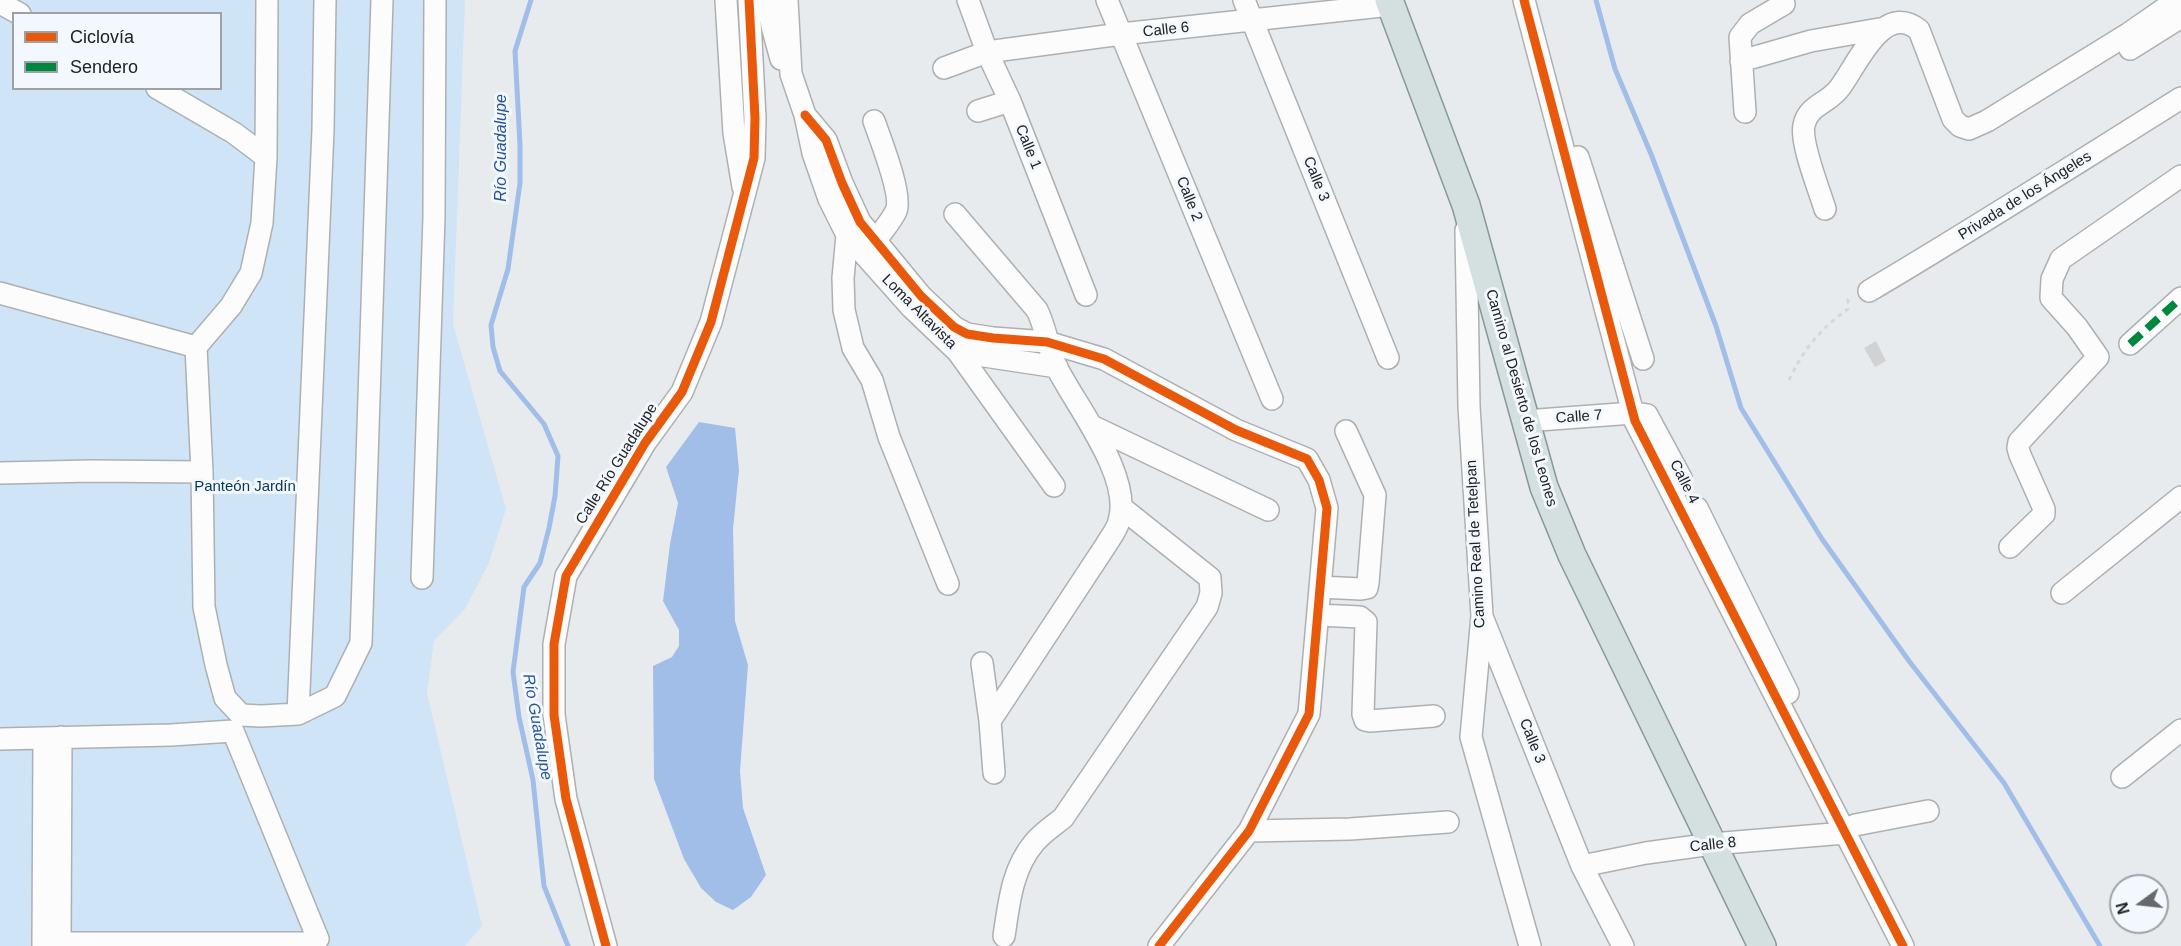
<!DOCTYPE html>
<meta charset="utf-8">
<style>
body{margin:0}
#map{position:relative;width:2181px;height:946px;overflow:hidden;background:#e8ebee;font-family:Arial,sans-serif}
canvas{display:block}
.legend{position:absolute;left:12px;top:12px;width:210px;height:78px;box-sizing:border-box;background:#f2f8fe;border:2px solid #9ea2a7;margin:0;padding:8px 10px;list-style:none;font-size:18px;color:#202224}
.legend li{display:flex;align-items:center;gap:12px;height:30px}
.legend b{width:30px;border:2px solid #9ea2a7}
.north{position:absolute;left:2109px;top:874px;width:60px;height:60px;box-sizing:border-box;background:#f2f8fe;border:2px solid #9ea2a7;border-radius:50%;rotate:255deg;font-size:16px;font-weight:700;line-height:24px;text-align:center;color:#202224}
.north::after{content:'';display:block;margin:auto;width:21px;height:27px;background:#66686b;clip-path:polygon(50% 0,100% 100%,50% 72%,0 100%)}
</style>
<div id="map">
<canvas width="2181" height="946"></canvas>
<ul class="legend">
<li><b style="height:8px;background:#e8590c"></b>Ciclovía</li>
<li><b style="height:8px;background:#00873e"></b>Sendero</li>
</ul>
<div class="north">N</div>
</div>
<script>
const context = document.querySelector('canvas').getContext('2d');
context.lineJoin = 'round';
function fill(path, color) { context.fillStyle = color; context.fill(path, 'evenodd'); }
function strokePath(path, color, width, dash) { context.strokeStyle = color; context.lineWidth = width; context.lineCap = dash ? 'butt' : 'round'; context.setLineDash(dash || []); context.stroke(path); }
function write(font, color, halo, rows, align = 'center') {
  context.font = font + ' Arial,sans-serif'; context.lineWidth = 6; context.setLineDash([]); context.textBaseline = 'middle'; context.strokeStyle = halo; context.fillStyle = color; for (const [text, x, y, turn = 0] of rows) {
    context.save(); context.translate(x, y); context.rotate((+turn || 0) * Math.PI / 180); context.textAlign = isNaN(turn) ? turn : align; if (halo) context.strokeText(text, 0, 0); context.fillText(text, 0, 0); context.restore();
  }
}
fill(new Path2D(`
 M0 0H465L453 324 506 509 489 563 465 609 434 641 427 693 482 926 465 946H0ZM14 14H220V88H14Z`), '#cfe4f7');
fill(new Path2D(`
 M699 422 735 428 739 470 733 529 735 621 748 665 740 771 743 808 766 875 751 897 733 910 716 902 701 888 684 859 654 779 653 666 672 657 679 646V630L663 601 670 544 678 503 666 467Z`), '#a1bee8');
strokePath(new Path2D(`
 M531 0 515 51 520 145V183L508 269 491 325 493 347 500 371 544 424 558 456 555 496 549 528 540 563 524 587 513 672 519 717 533 780 544 886 568 946
 M1596 0 1615 69 1651 154 1716 326 1741 408 1822 539 1909 661 2004 783 2100 946`), '#a1bee8', 5);
fill(new Path2D(`
 M1876 341 1886 361 1875 367 1864 348Z`), '#d0d2d4');
const minor = new Path2D(`
 M267 0 266 157 262 223 251 273 231 306 196 347 202 472 204 607 216 665 225 698 241 715 261 716 298 714 335 696 361 643 382 0
 M726 0 734 133 743 187
 M768 0 772 26 781 59
 M787 0 791 74 805 115 813 153 829 199 847 235 911 307 958 352 1054 486
 M968 0 987 52 1010 101 1086 295
 M1107 0 1272 399
 M1244 0 1388 358
 M1524 0 1635 421 1903 946
 M0 3 20 14
 M2130 49 2181 17
 M1741 61 1811 41 1879 29
 M944 68 987 52 1121 34 1391 5
 M157 88 234 133 266 157
 M978 111 1010 101
 M1745 112 1740 37 1750 24 1784 4
 M805 115 826 140 842 183 860 222 921 296 954 327 967 334 993 338 1047 342 1104 359 1236 430 1307 459 1319 480 1327 508 1309 714 1249 831 1159 946
 M874 121C880 138 903 196 896 211 891 222 881 232 875 242
 M1578 157 1643 359
 M1825 209C1819 189 1800 143 1804 125 1808 106 1826 104 1838 90 1856 68 1882 0 1919 30L1953 119 1960 126 1969 129 1987 121 2128 34 2177 0
 M955 214 1037 310C1046 328 1048 348 1056 366 1075 405 1133 476 1119 521 1117 530 1110 538 1106 545L990 721
 M1466 230 1469 406 1482 616 1471 737 1530 946
 M851 231 847 235 843 278 844 310 853 348 872 380 889 437 948 584
 M1869 291C1974 229 2077 163 2181 98
 M0 293 196 347
 M2130 344 2181 298
 M958 352 1057 367
 M1525 421 1633 413 1647 415 1681 478
 M1094 427 1268 510
 M0 473 91 471 202 472
 M1697 508 1788 693
 M2010 547 2044 514V509L2020 455 2018 448 2019 442 2098 357 2077 327 2051 298 2052 279 2061 259 2181 176
 M422 578 434 217 435 0
 M1320 587 1361 589 1367 588 1368 583 1375 495 1346 431
 M2062 593 2181 497
 M1318 615 1360 617 1366 622 1363 714 1365 720 1370 721 1434 716
 M1483 619 1582 866 1623 946
 M982 663 990 721 994 773
 M298 714 323 130 325 0
 M0 739 171 735 233 731 318 939 315 943H60L61 737
 M2122 777 2181 730
 M1855 825 1928 811
 M1249 831 1350 829 1448 822
 M1582 866 1646 853 1712 844 1845 833
 M1004 936C1009 903 1012 869 1034 843 1042 833 1053 826 1063 818L1207 607 1211 593 1210 578 1122 508
 M43 946 44 738
 M606 946 566 799 554 715V644L566 576 645 443 682 392 711 322 754 158 755 118 749 0`);
const major = new Path2D(`
 M1389 0 1466 205 1544 487 1572 555 1762 946`);
strokePath(minor, '#adb0b2', 24);
strokePath(major, '#869899', 30);
strokePath(new Path2D(`
 M1789 380C1803 350 1821 328 1848 309V299L1852 296`), '#d6d7d8', 3, [4.5, 4.5]);
strokePath(minor, '#fcfcfc', 21);
strokePath(major, '#d4dfdf', 27);
strokePath(new Path2D(`
 M2130 344 2181 298`), '#00873e', 8, [15, 8]);
strokePath(new Path2D(`
 M1524 0 1635 421 1903 946
 M805 115 826 140 842 183 860 222 921 296 954 327 967 334 993 338 1047 342 1104 359 1236 430 1307 459 1319 480 1327 508 1309 714 1249 831 1159 946
 M606 946 566 799 554 715V644L566 576 645 443 682 392 711 322 754 158 755 118 749 0`), '#e8590c', 9);
write('15px', '#202224', '#f2f8fe', [
 ["Calle 6",1166,30,-6],
 ["Calle 1",1028,147,68],
 ["Calle 3",1316,179,68],
 ["Privada de los Ángeles",2025,196,-32],
 ["Calle 2",1189,199,68],
 ["Loma Altavista",919,312,45],
 ["Camino al Desierto de los Leones",1521,398,74],
 ["Calle 7",1579,417,-4],
 ["Calle Río Guadalupe",617,464,-58],
 ["Calle 4",1684,482,63],
 ["Camino Real de Tetelpan",1476,544,-93],
 ["Calle 3",1532,741,68],
 ["Calle 8",1713,845,-6]
]);
write('15px', '#063657', '#f2f8fe', [
 ["Panteón Jardín",245,487]
]);
write('italic 16px', '#25549b', '#f2f8fe', [
 ["Río Guadalupe",502,148,-90],
 ["Río Guadalupe",537,727,80]
]);
</script>
